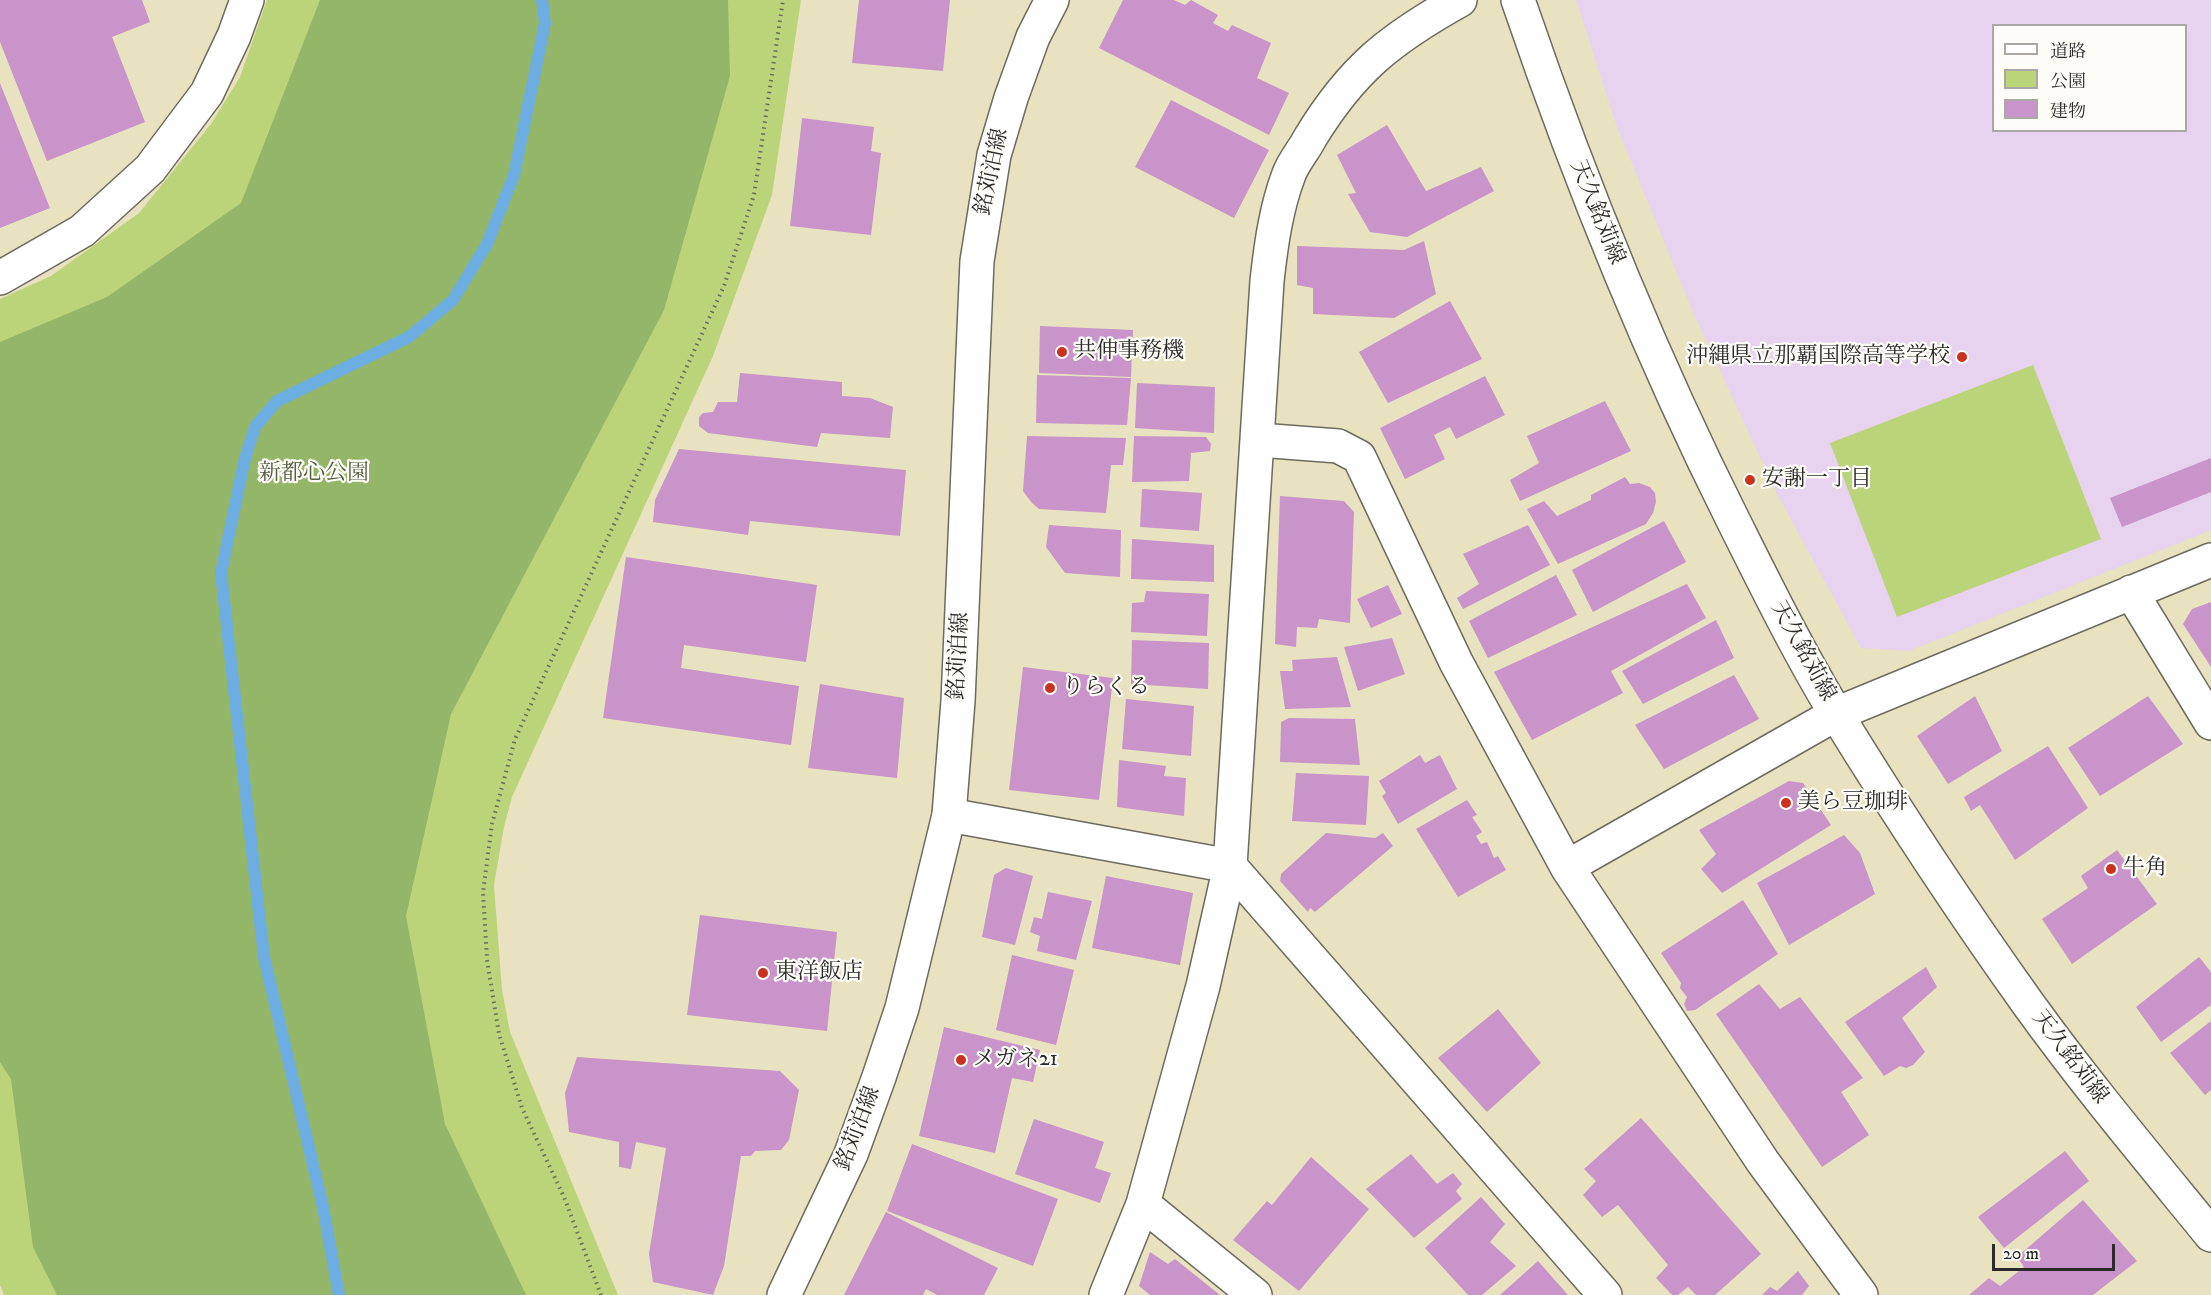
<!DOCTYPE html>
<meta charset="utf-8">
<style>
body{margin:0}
#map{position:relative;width:2211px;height:1295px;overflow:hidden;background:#e8e2c0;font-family:"IM FELL DW Pica","Noto Serif JP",serif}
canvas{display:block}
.legend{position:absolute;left:1992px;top:24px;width:195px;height:108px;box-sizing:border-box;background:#fdfcf7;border:2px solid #a9a8a5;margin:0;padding:8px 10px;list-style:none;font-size:18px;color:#2b2b2b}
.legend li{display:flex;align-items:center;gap:12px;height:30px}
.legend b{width:30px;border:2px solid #a9a8a5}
.scale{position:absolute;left:1992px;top:1244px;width:123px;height:27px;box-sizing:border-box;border:3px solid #2b2b2b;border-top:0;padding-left:8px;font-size:18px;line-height:21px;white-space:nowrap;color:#2b2b2b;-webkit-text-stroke:4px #fdfcf7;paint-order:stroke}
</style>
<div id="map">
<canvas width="2211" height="1295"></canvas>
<ul class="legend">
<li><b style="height:8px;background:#fff"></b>道路</li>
<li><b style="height:16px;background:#bbd479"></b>公園</li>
<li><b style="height:16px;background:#c894c9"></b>建物</li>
</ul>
<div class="scale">20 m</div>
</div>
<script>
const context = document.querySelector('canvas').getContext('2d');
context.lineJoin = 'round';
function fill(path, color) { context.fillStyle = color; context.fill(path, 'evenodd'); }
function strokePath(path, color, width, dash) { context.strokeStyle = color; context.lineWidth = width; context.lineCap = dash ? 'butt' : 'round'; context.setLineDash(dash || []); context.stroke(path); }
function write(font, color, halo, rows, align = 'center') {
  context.font = font + ' "IM FELL DW Pica","Noto Serif JP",serif'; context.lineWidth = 4.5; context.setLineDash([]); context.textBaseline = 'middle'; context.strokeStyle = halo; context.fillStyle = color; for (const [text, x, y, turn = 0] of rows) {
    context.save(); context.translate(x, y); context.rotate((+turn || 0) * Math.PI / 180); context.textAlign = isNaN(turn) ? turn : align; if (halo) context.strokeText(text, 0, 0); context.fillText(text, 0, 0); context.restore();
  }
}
fill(new Path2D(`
 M1576 0H2211V530L1909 651 1861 648 1777 494 1692 310 1617 127ZM1994 26H2186V130H1994Z`), '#e7d2ef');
fill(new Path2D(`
 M267 0H801L772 195 713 356 512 797 504 827 494 885 502 990 510 1032 618 1295H4L0 1285V299L51 276 139 213 211 124 240 77Z
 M2033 365 2101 539 1897 617 1830 443Z`), '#bbd479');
fill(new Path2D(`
 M320 0H728L730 76 664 310 451 714 406 916 445 1124 526 1295H57L33 1247 11 1079 0 1062V342L107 297 241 203Z`), '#94b669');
strokePath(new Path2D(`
 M339 1295 323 1207 264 957 221 573 245 458 255 427 277 401 409 337 453 300 487 244 514 175 545 23 542 0`), '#6caee1', 12);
fill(new Path2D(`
 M0 0H142L150 22 112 37 145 122 47 161 0 42Z
 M859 0H950L943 71 852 63Z
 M1123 0H1174L1185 5 1191 0 1218 15 1213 23 1228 31 1232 25 1271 43 1257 78 1289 93 1269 135 1099 48Z
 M0 83 50 208 0 228Z
 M1171 100 1269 150 1234 218 1135 167Z
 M802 118 874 127 871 151 881 153 871 235 790 226Z
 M1387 125 1426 191 1481 167 1494 191 1407 237 1370 232 1348 194 1356 193 1337 155Z
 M1424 241 1436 294 1394 318 1313 314V288L1297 285V246L1404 250Z
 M1450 301 1482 359 1388 403 1359 352Z
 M1040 326 1133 330 1131 377 1039 373Z
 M740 373 842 382V396L870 398 893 407 890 438 821 433 817 447 708 433 699 426V417L703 413 713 412 718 402H737Z
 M1037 375 1131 378 1127 425 1036 423Z
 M1485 376 1505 415 1456 439 1450 427 1434 435 1445 459 1405 479 1380 428Z
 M1137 383 1215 387 1214 433 1135 428Z
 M1605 401 1631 451 1520 501 1510 480 1539 463 1527 436Z
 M1027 436 1126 438 1123 465H1111L1106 513 1039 509 1032 503 1023 491Z
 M1134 436 1206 437 1211 444 1210 451 1191 453 1189 481 1132 482Z
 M679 449 906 470 900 536 750 521 748 535 653 522 655 500Z
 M2211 458V492L2122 527 2110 498Z
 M1625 477 1630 484 1639 483 1650 487 1655 493 1656 502 1653 513 1646 524 1558 564 1527 509 1544 501 1557 516 1591 500V495Z
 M1142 489 1202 493 1199 531 1140 527Z
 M1280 496 1344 501 1354 512 1350 623 1319 619 1317 628 1297 627 1296 647 1275 644Z
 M1664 521 1686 562 1593 612 1572 570Z
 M1049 525 1121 530 1120 577 1065 573 1046 547Z
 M1528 525 1550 565 1463 609 1457 598 1479 584 1463 554Z
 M1132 539 1214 545V582L1131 579Z
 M626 557 817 585 806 662 684 645 681 668 799 686 791 745 603 718Z
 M1556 575 1577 615 1488 658 1469 621Z
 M1687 584 1706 618 1611 671 1623 693 1532 740 1494 672Z
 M1388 585 1402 614 1371 628 1357 599Z
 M1146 591 1209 594 1207 636 1131 632 1132 603 1144 602Z
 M2211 602V667L2183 624 2192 609Z
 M1716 620 1734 658 1643 704 1622 671Z
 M1392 638 1405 674 1358 691 1344 647Z
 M1132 640 1209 643 1208 689 1131 684Z
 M1337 657 1351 707 1285 709 1280 671H1293L1292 660Z
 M1023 667 1113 678 1099 800 1009 790Z
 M1734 675 1759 719 1664 769 1635 725Z
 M820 684 904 698 897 778 808 768Z
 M1975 696 2002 751 1948 784 1917 736Z
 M2148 696 2183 744 2100 796 2068 748Z
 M1126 699 1194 706 1191 756 1122 749Z
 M1289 718 1355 719 1360 765 1280 762 1281 722Z
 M2048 746 2088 808 2015 860 1980 805 1971 811 1964 797Z
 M1420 755 1425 763 1440 755 1457 789 1398 824 1382 796 1386 793 1379 781Z
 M1119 760 1166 766 1164 776 1186 778 1184 816 1117 807Z
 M1296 773 1369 776 1366 825 1292 821Z
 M1789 781 1803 783 1831 825 1722 893 1701 869 1716 854 1699 830Z
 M1467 800 1477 815 1472 817 1482 832 1476 836 1481 844 1487 842 1494 858 1498 856 1506 870 1458 897 1416 829Z
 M1326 833 1375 838 1383 833 1393 846 1315 912 1310 908 1308 912 1280 881 1281 874Z
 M1844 835 1860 853 1875 894 1789 945 1757 883Z
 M2117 850 2157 904 2072 964 2042 919 2088 888 2081 876Z
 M1006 868 1033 876 1015 945 982 937 994 875Z
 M1106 876 1193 893 1180 965 1092 948Z
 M1048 892 1092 901 1076 960 1037 951 1040 936 1030 932 1034 917 1042 919Z
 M1743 900 1778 954 1695 1010 1687 1011 1684 1004 1687 997 1680 988 1681 983 1661 953Z
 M700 915 837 932 827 1031 687 1015Z
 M1012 955 1074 970 1056 1045 996 1030Z
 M2199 957 2211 972V1005L2161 1042 2136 1007Z
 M1926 967 1937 987 1902 1018 1925 1052 1913 1065 1906 1068 1900 1066 1884 1076 1845 1022Z
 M1759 984 1780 1009 1800 997 1863 1078 1841 1092 1869 1135 1822 1167 1716 1014Z
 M1498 1009 1541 1063 1487 1112 1438 1058Z
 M2211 1021V1090L2205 1095 2170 1053Z
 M944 1027 1040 1050 1033 1082 1012 1078 995 1153 919 1136Z
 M577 1057 780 1071 799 1090 789 1140 781 1150 755 1151 751 1156H741L724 1266 713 1295 653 1282 649 1254 666 1148 636 1142 631 1169 619 1167V1142L569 1132 565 1093Z
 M1641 1118 1761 1254 1715 1295H1696L1688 1287 1678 1295H1672L1656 1278 1668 1265 1618 1205 1602 1217 1583 1195 1596 1181 1584 1169Z
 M1034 1119 1104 1142 1095 1168 1111 1173 1100 1203 1015 1174Z
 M912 1144 1058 1199 1033 1266 887 1211Z
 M2065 1151 2089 1181 2004 1248 1978 1217Z
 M1411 1154 1437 1184 1453 1173 1462 1184 1456 1191 1462 1199 1414 1238 1366 1189Z
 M1311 1157 1369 1209 1299 1291 1233 1240 1267 1201 1272 1205Z
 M1481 1197 1505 1224 1490 1242 1516 1266 1482 1295H1468L1425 1248Z
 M2083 1200 2137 1261 2093 1295H1969L1989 1278 2000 1286 2024 1267 2017 1257Z
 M886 1212 998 1268 984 1295H937L926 1289 923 1295H844Z
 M1150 1252 1168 1264 1175 1259 1220 1295H1150L1139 1286Z
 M1538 1261 1568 1295H1500Z
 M1798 1271 1809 1286 1802 1295H1762L1770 1287 1777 1291Z`), '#c894c9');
const minor = new Path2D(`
 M1259 440 1338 446 1359 457 1456 662 1567 867 1763 1162 1861 1295
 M2131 592 2211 723
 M949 815 1230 866 1605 1295
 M1567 867 1836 714 2211 560
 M1143 1204 1255 1295
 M1106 1295 1143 1204 1203 986 1230 866 1267 281C1271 245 1276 208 1289 174 1294 161 1304 150 1310 138 1352 69 1390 39 1460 0`);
const tertiary = new Path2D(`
 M1518 0C1579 179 1649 353 1734 522 1766 586 1798 651 1835 712 1896 811 1961 910 2029 1005 2086 1084 2149 1159 2211 1235
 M0 278 82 231 150 169 207 93 234 36 247 0
 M784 1295 851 1154 879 1077 902 1008 949 815 958 701 977 261 994 155 1011 98 1033 37 1052 0`);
strokePath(minor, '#6d6b5f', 36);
strokePath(tertiary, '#6d6b5f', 36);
strokePath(new Path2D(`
 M601 1295 564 1197 522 1108 499 1034 487 960 483 892 492 824 515 739 724 286 754 195 783 0`), '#6d6b5f', 4, [1.5, 4.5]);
strokePath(minor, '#fff', 33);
strokePath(tertiary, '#fff', 33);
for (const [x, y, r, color] of [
 [1062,352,6,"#c8321e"],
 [1962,357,6,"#c8321e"],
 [1750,480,6,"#c8321e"],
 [1050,688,6,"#c8321e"],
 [1786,803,6,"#c8321e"],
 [2111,869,6,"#c8321e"],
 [763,973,6,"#c8321e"],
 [961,1060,6,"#c8321e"]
]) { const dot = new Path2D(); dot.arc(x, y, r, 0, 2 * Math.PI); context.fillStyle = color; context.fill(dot); strokePath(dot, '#fdfcf7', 2); }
write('22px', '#2b2b2b', '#fdfcf7', [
 ["銘苅泊線",993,172,-78],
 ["天久銘苅線",1596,213,68],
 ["天久銘苅線",1802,652,61],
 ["銘苅泊線",960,656,-87],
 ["天久銘苅線",2069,1058,53],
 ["銘苅泊線",859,1129,-69]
]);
write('22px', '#2b2b2b', '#fdfcf7', [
 ["共伸事務機",1074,352],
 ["沖縄県立那覇国際高等学校",1950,357,"right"],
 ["安謝一丁目",1762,480],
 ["りらくる",1062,688],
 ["美ら豆珈琲",1798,803],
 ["牛角",2123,869],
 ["東洋飯店",775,973],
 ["メガネ21",973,1060]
], 'left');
write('22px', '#565e42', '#fdfcf7', [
 ["新都心公園",314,474]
]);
</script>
